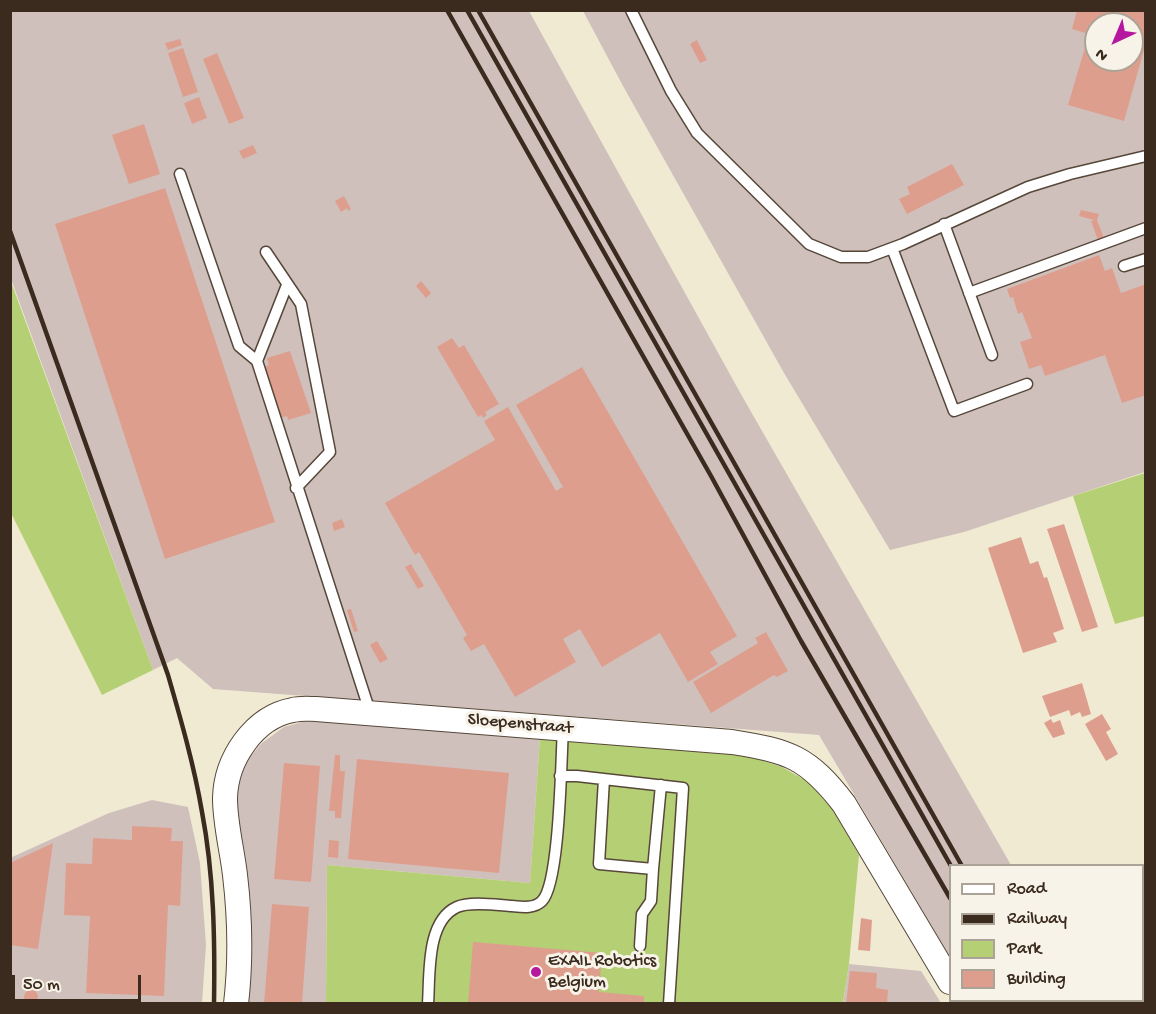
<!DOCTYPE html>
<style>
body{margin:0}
#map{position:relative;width:1156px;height:1014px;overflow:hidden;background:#f0ead3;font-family:"Gochi Hand",sans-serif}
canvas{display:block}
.frame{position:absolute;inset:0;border:12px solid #3b2a1e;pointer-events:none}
.legend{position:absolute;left:949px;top:864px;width:195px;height:138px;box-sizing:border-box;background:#f7f3e8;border:2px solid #aca397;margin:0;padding:8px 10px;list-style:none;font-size:18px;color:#3b2a1e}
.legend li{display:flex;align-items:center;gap:12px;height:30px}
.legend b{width:30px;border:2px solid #aca397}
.north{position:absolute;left:1084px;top:12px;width:60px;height:60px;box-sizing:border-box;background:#f7f3e8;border:2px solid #aca397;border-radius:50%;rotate:224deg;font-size:16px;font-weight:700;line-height:24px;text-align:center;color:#3b2a1e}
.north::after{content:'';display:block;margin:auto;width:21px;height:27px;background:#b5179e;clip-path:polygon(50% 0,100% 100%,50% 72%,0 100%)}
.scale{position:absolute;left:12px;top:975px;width:129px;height:27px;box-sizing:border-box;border:3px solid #3b2a1e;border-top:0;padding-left:8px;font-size:18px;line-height:21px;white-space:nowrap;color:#3b2a1e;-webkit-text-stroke:4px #f7f3e8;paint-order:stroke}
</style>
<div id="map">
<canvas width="1156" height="1014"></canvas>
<div class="frame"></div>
<ul class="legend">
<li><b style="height:8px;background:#fff"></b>Road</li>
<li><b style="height:8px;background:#3b2a1e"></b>Railway</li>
<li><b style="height:16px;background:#b5cf75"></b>Park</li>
<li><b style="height:16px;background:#de9e8e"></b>Building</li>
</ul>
<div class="north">N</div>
<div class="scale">50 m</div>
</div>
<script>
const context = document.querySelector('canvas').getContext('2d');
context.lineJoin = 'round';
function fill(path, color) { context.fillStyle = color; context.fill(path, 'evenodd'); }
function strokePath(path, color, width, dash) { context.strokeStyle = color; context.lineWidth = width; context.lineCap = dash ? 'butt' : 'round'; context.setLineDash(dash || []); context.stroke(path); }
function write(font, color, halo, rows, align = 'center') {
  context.font = font + ' "Gochi Hand",sans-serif'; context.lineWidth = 6; context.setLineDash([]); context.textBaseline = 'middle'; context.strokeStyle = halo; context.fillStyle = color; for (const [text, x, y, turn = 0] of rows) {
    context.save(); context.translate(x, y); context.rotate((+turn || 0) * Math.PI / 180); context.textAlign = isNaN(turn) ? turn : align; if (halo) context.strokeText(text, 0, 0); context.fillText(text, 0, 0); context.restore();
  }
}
fill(new Path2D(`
 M11 11H529L742 396 1011 865 950 866V957L819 735 213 689 177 658 153 670 11 279Z
 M583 11H1145V472L964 532 890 550 784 373 623 86ZM1096 24H1132V60H1096Z
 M309 720 540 737 530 883 327 865 326 1003H241L235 785 246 761 262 743 284 727Z
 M152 800 188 807 200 863 206 945 202 1003H11L10 858 109 813Z
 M849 964 921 971 941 1003 843 1004Z
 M1087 1000 1089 1003 978 1004 977 1001Z`), '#d0c0bc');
fill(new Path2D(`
 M10 279 153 670 102 695 11 513Z
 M1145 473V616L1115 624 1073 496Z
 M540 737 714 752 752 757 782 767 810 783 832 806 859 855 849 964 843 1003 326 1004 327 865 530 883Z`), '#b5cf75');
fill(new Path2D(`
 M1077 10H1146V43L1124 121 1068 105 1089 34 1072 29ZM1096 24H1132V60H1096Z
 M180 39 182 45 168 50 165 43Z
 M697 40 707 60 700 63 690 44Z
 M183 48 198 92 183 97 168 53Z
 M217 53 244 118 229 124 203 59Z
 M199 97 207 118 192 124 184 103Z
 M144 124 160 174 129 184 112 135Z
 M253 145 257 153 243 159 239 151Z
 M952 164 964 185 907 214 899 199 910 194 907 187Z
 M165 188 275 522 165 559 55 224Z
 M344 196 351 209 348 211 347 208 341 212 335 201Z
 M1081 210 1099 214 1097 220 1104 238 1098 240 1091 221 1094 220 1079 216Z
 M1099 255 1105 271 1112 268 1121 293 1146 284V395L1122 403 1105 355 1045 376 1041 365 1029 369 1020 342 1032 338 1022 312 1018 314 1013 297 1010 298 1007 289Z
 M421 281 431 293 426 298 416 286Z
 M452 338 459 348 464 345 499 404 485 412 487 415 483 418 481 415 478 417 437 347Z
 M290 351 311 413 288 420 287 416 281 418 264 367 269 365 267 358Z
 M582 367 737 636 710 652 718 664 688 682 660 633 602 667 580 629 563 639 576 662 515 697 484 644 471 651 463 638 467 635 419 552 415 555 385 503 495 440 484 421 508 407 556 491 563 487 516 405Z
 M342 519 345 527 334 531 332 523Z
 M1064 524 1098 627 1082 632 1047 529Z
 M1021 537 1030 564 1038 561 1044 578 1047 577 1064 629 1053 633 1057 642 1023 653 988 548Z
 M411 564 424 586 418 589 405 567Z
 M351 609 358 631 354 632 347 610Z
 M766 632 788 671 777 677 774 675 711 713 693 682 758 643 755 638Z
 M377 641 388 659 380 663 370 645Z
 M1082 683 1091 714 1082 717 1080 712 1071 716 1069 710 1050 717 1042 696Z
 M1102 714 1111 729 1106 732 1118 754 1106 761 1085 724Z
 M1051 719 1053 723 1060 720 1065 734 1053 738 1044 723Z
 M335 755H340V771H345L341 818H335V811H329Z
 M357 759 509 773 499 873 348 859Z
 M284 763 320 766 311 882 274 879Z
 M132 826 172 828 171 841H183L180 906 168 905 164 996 86 993 90 916 64 915 66 863 92 864 93 838 132 840Z
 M329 840 339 841 338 858 328 857Z
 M53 843 38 949 10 945V863Z
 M272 904 309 907 302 1004H264Z
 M861 918 872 920 870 951 858 950Z
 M473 942 602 953 599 992 644 996V1004H468Z
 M850 971 877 973 876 988 888 990 887 1004H846Z
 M24 997a7 7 0 1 1 14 0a7 7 0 1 1-14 0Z`), '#de9e8e');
const service = new Path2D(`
 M631 10 671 91 697 133 809 244 841 257H868L903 244 1028 187 1070 174 1146 156
 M180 174 239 346 257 361
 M944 224 992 355
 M892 248 954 411 1027 384
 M266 252 301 304 330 452 296 488
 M1124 266 1146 259
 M287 285 257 361 370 712
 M969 293 1146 228
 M560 776H577L683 788 669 1004
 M604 779 599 864 653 869 661 785
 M640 946 642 914 651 901 653 869
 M428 1004C430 974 426 921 457 907 470 901 497 905 512 906 522 907 534 909 542 901 560 883 561 759 563 729`);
const tertiary = new Path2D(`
 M962 1000 964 1004
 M236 1004C241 961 240 917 235 875 232 849 225 824 225 798 226 759 254 717 293 710 301 708 309 709 316 709L732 742C789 751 808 757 844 804L950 982`);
strokePath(service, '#564739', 13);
strokePath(tertiary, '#564739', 26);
strokePath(service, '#fff', 10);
strokePath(tertiary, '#fff', 24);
strokePath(new Path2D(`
 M447 10 711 476 801 641 950 898
 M467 10 951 866
 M478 10 962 866
 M10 231 168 675C181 720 194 765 202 812 214 875 215 940 214 1004
 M1009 1000 1011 1004
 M1028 1000 1029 1004
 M1039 1000 1041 1004
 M1056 1000 1057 1004`), '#3b2a1e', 4.5);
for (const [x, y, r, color] of [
 [536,972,6,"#b5179e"]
]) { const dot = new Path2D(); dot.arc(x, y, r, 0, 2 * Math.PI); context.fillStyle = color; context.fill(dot); strokePath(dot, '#f7f3e8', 2); }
write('18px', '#3b2a1e', '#f7f3e8', [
 ["Sloepenstraat",520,725,5]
]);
write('18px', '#3b2a1e', '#f7f3e8', [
 ["EXAIL Robotics",548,962],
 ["Belgium",548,983]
], 'left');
</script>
